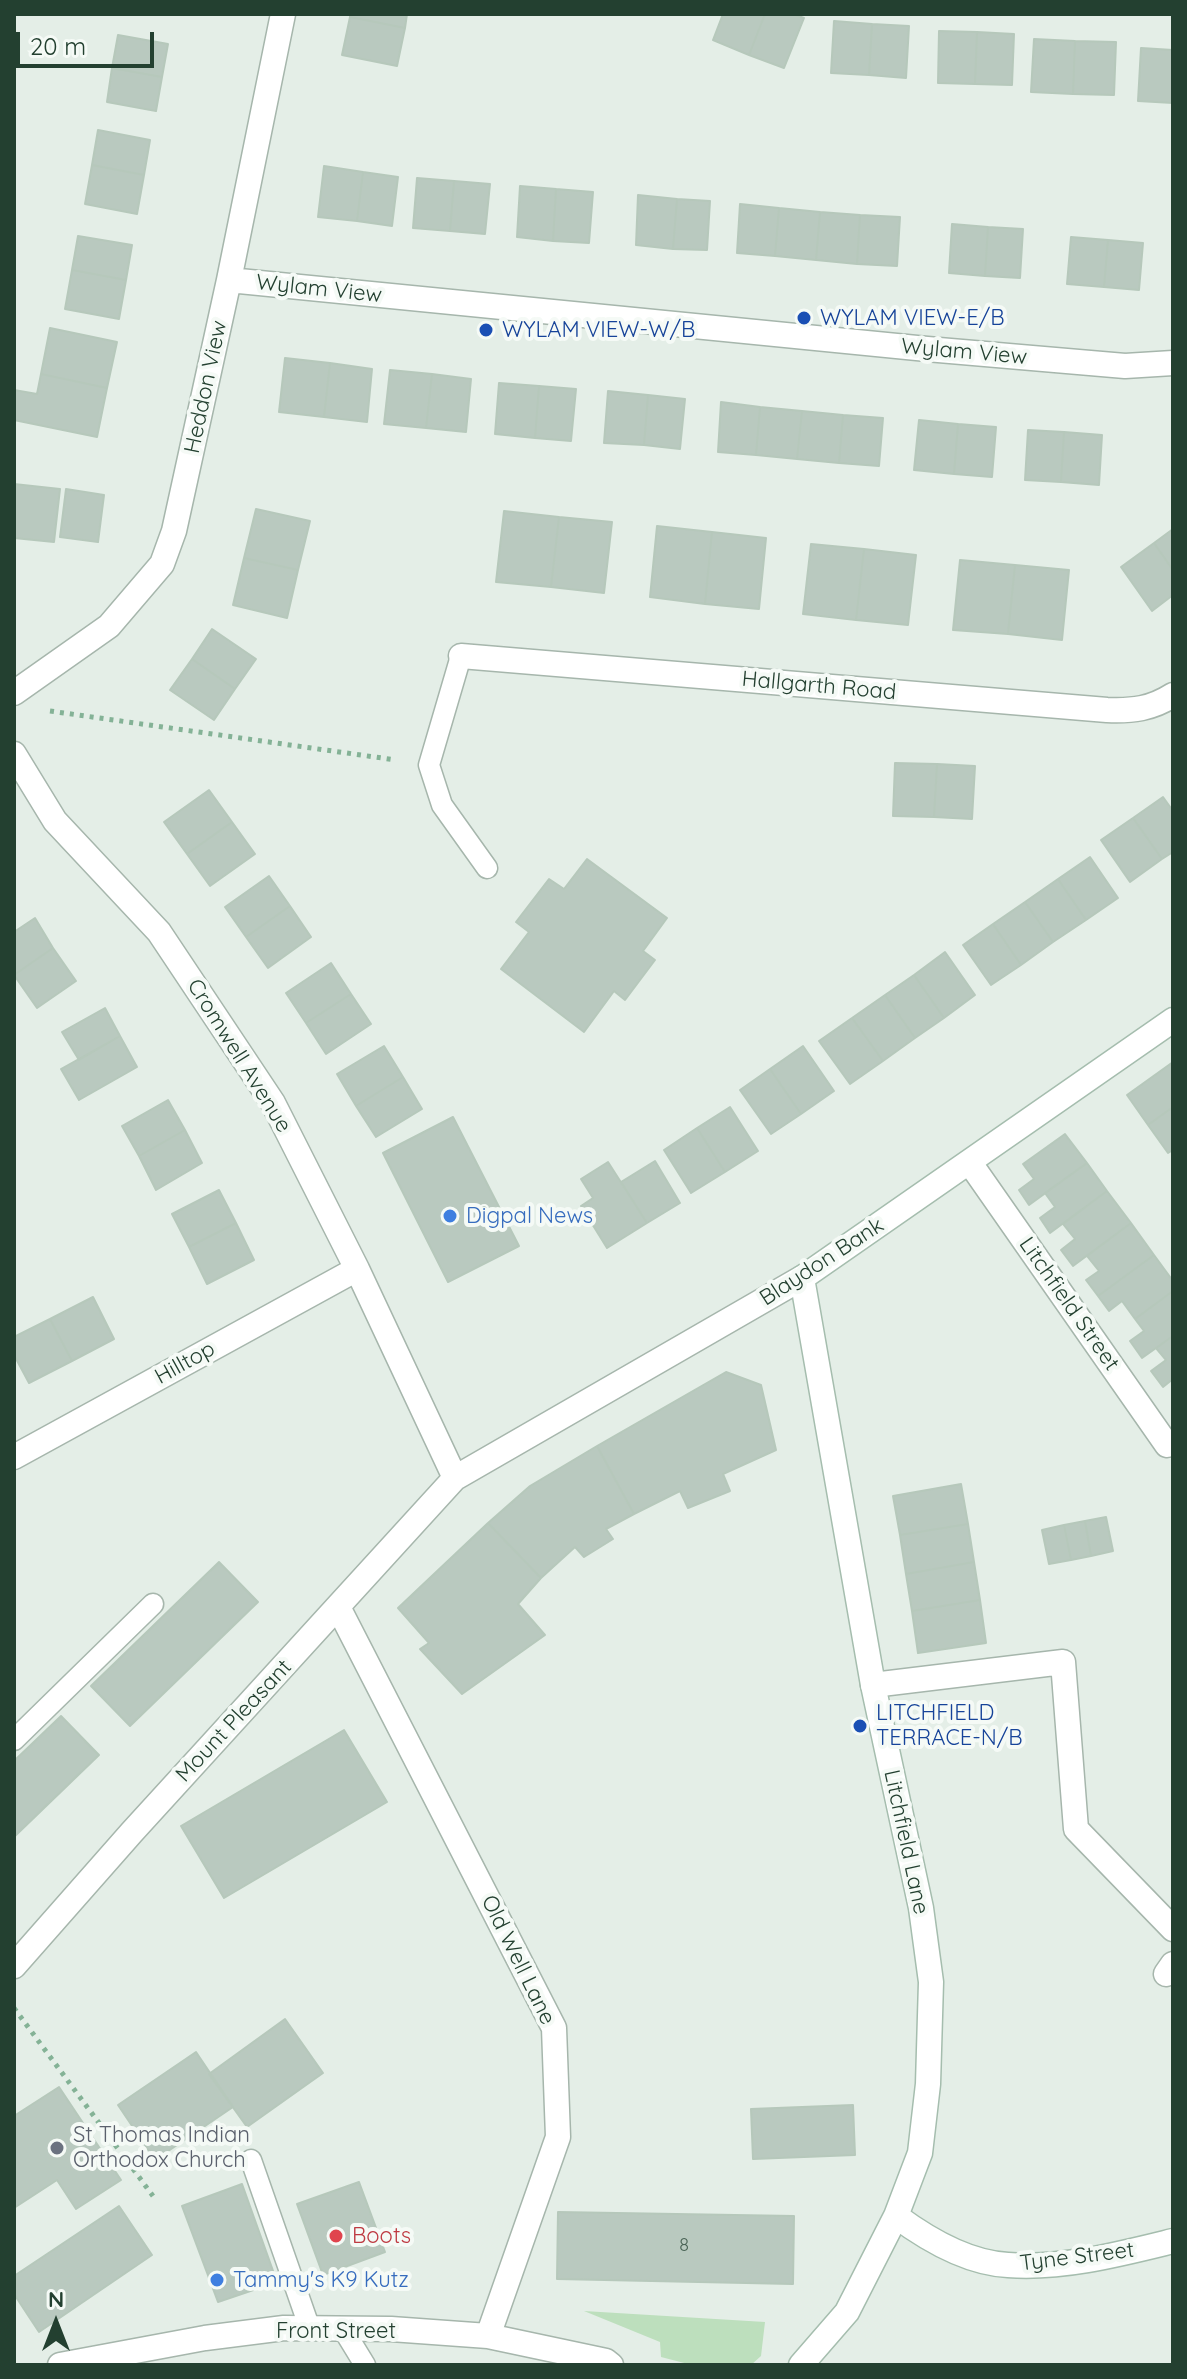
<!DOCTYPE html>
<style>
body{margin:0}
#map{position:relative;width:1187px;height:2379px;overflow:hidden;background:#e4eee7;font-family:Quicksand,sans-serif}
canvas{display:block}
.frame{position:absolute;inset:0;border:16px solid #234030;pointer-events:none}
.north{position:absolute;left:16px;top:2283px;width:80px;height:80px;-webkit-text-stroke:6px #f5faf6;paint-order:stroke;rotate:0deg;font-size:22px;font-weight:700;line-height:32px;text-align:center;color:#234030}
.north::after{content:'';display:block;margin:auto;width:28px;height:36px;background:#234030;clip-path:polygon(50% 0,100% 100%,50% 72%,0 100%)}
.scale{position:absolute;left:16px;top:32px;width:138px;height:36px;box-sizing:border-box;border:4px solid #234030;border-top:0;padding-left:10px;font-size:24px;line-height:28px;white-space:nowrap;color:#234030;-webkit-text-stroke:6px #f5faf6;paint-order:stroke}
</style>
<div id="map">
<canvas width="1187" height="2379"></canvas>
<div class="frame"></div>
<div class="north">N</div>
<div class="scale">20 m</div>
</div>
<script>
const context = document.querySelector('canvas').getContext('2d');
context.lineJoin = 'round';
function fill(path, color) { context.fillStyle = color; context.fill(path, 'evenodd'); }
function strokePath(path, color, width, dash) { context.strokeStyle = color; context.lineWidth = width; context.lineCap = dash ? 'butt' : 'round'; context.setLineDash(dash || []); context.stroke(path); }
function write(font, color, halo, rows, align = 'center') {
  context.font = font + ' Quicksand,sans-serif'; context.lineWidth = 8; context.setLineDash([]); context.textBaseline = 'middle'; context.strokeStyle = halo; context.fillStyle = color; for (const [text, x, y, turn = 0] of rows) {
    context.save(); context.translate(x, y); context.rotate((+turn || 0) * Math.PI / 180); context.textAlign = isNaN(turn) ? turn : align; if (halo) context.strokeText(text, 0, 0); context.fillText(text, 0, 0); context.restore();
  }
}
fill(new Path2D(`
 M584 2311 765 2322 761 2356 751 2365H692L661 2357 660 2342Z`), '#bddfbd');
const building = new Path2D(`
 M350 14H407L405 28 350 17Z
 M723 14H765L749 55 713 40Z
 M765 14H793L804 18 784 68 749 55Z
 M350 17 405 28 397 66 342 55Z
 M834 21 872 24 869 75 831 73Z
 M872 24 909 26 906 78 869 75Z
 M939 31 977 32 975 84 938 83Z
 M977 32 1014 34 1012 85 975 84Z
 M118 35 168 44 162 77 112 68Z
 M1034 39 1075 41 1073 94 1031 92Z
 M1075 41 1116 42 1114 95 1073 94Z
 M1141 48 1173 50V103L1138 101Z
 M112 68 162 77 156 111 107 102Z
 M98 130 150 140 144 175 92 165Z
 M92 165 144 175 137 214 85 204Z
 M324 166 363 172 357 221 318 217Z
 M363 172 398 177 392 226 357 221Z
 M417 178 454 181 450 231 413 228Z
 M454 181 490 184 485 234 450 231Z
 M520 186 556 189 553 241 517 237Z
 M556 189 593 192 589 243 553 241Z
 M638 195 677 199 673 249 636 245Z
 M677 199 710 201 707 250 673 249Z
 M740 204 779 208 775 256 737 253Z
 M779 208 820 212 816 260 775 256Z
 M820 212 860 215 857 264 816 260Z
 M860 215 900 217 897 266 857 264Z
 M952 224 988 227 985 276 949 273Z
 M988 227 1023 229 1020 278 985 276Z
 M78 236 132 245 126 280 72 270Z
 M1071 237 1108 240 1104 287 1067 284Z
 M1108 240 1143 243 1139 290 1104 287Z
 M72 270 126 280 119 319 65 309Z
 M50 328 117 342 107 388 41 374Z
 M285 358 330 363 324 417 279 412Z
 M330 363 372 369 367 422 324 417Z
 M390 370 432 374 426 428 384 424Z
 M41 374 107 388 97 437 14 420V390L37 394Z
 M432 374 471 379 466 432 426 428Z
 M499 383 539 386 535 438 495 434Z
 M539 386 576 389 571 441 535 438Z
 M608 391 648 395 644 445 604 443Z
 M648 395 685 399 680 449 644 445Z
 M721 402 760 407 756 455 718 452Z
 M760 407 802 411 797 459 756 455Z
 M802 411 843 415 839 463 797 459Z
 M843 415 883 418 879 466 839 463Z
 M919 420 958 424 954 474 914 470Z
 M958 424 996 427 992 477 954 474Z
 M1028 430 1064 432 1061 482 1025 480Z
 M1064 432 1102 435 1099 485 1061 482Z
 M14 484 60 489 54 542 14 538Z
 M66 489 104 495 98 542 60 537Z
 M256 509 310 521 298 570 244 558Z
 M504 511 559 517 551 587 496 582Z
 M559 517 612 522 604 593 551 587Z
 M657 526 712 532 705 604 650 597Z
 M1173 529V570L1154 543Z
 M712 532 766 538 759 609 705 604Z
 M1154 543 1173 570V595L1152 611 1121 567Z
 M811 544 864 549 856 620 803 614Z
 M864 549 916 555 908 625 856 620Z
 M244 558 298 570 287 618 233 605Z
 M960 560 1015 565 1008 634 953 630Z
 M1015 565 1069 570 1062 640 1008 634Z
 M212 629 256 659 235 689 192 659Z
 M192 659 235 689 214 720 170 690Z
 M895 763 937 764 934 817 893 816Z
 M937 764 975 766 972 819 934 817Z
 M209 790 232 822 187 854 164 822Z
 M1163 797 1173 811V852L1162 859 1133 818Z
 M1133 818 1162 859 1130 882 1101 840Z
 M232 822 255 854 210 886 187 854Z
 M1090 857 1118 898 1086 920 1058 879Z
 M587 859 667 918 643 951 655 960 625 1000 614 991 584 1032 501 969 529 932 516 922 549 879 564 889Z
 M269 876 290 906 246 937 225 907Z
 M1058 879 1086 920 1053 942 1025 902Z
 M1025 902 1053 942 1021 965 993 924Z
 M290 906 311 937 268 968 246 937Z
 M35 918 53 948 14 975V932Z
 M993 924 1021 965 991 985 963 945Z
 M53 948 76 981 37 1008 14 975Z
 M945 952 975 995 944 1018 914 975Z
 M331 963 351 994 306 1023 286 993Z
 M914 975 944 1018 915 1038 885 995Z
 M351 994 371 1024 326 1054 306 1023Z
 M885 995 915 1038 883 1061 852 1018Z
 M105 1008 120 1036 79 1060 62 1032Z
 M852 1018 883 1061 850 1084 819 1041Z
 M120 1036 137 1067 79 1100 61 1069Z
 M384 1046 403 1077 356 1106 337 1074Z
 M803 1046 834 1091 801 1114 770 1069Z
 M1173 1062V1107L1148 1125 1127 1095Z
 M770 1069 801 1114 771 1134 740 1090Z
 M403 1077 422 1109 376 1137 356 1106Z
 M168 1100 185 1130 139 1156 122 1126Z
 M730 1107 758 1151 725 1172 697 1128Z
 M1173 1107V1150L1168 1153 1148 1125Z
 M453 1117 519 1246 448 1282 383 1153Z
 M697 1128 725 1172 691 1193 664 1150Z
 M185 1130 202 1163 156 1190 139 1156Z
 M1065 1134 1087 1163 1029 1205 1019 1190 1034 1179 1023 1164Z
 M655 1161 680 1203 647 1223 621 1182Z
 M608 1162 647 1223 607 1248 581 1206 593 1198 581 1179Z
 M1087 1163 1107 1191 1050 1233 1040 1218 1055 1207 1045 1193Z
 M219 1190 236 1223 189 1247 172 1214Z
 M1107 1191 1131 1223 1073 1266 1061 1250 1075 1239 1063 1224Z
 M236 1223 254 1260 207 1284 189 1247Z
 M1131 1223 1154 1255 1098 1296 1086 1280 1099 1271 1087 1256Z
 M1154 1255 1173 1281V1291L1135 1319 1122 1301 1109 1311 1098 1296Z
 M1173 1291V1336L1142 1358 1130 1341 1144 1331 1135 1319Z
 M93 1297 114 1339 72 1361 50 1319Z
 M50 1319 72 1361 29 1383 14 1355V1337Z
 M1173 1336V1379L1163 1387 1151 1371 1166 1360 1156 1348Z
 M726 1372 761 1385 776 1450 723 1474 730 1491 688 1508 680 1491 634 1514 597 1446Z
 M597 1446 634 1514 606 1529 613 1539 584 1557 575 1547 541 1578 488 1523 530 1486Z
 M961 1484 968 1524 900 1535 893 1496Z
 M1106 1517 1113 1551 1091 1556 1085 1521Z
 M1085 1521 1091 1556 1071 1560 1064 1525Z
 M488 1523 541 1578 518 1604 545 1635 462 1694 420 1649 429 1643 398 1608Z
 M968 1524 974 1562 906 1574 900 1535Z
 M1064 1525 1071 1560 1049 1564 1042 1530Z
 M219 1562 258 1602 130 1726 91 1686Z
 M974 1562 980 1600 912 1611 906 1574Z
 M980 1600 986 1643 918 1653 912 1611Z
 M61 1716 99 1755 14 1837V1761Z
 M344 1730 387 1802 224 1898 181 1826Z
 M285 2019 323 2073 247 2127 209 2074Z
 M196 2052 233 2107 155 2160 118 2105Z
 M59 2087 121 2180 76 2209 57 2180 14 2208V2116Z
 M853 2105 855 2155 753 2159 751 2109Z
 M359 2182 385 2252 323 2275 297 2204Z
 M242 2184 277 2282 218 2302 182 2206Z
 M119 2206 152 2255 39 2332 14 2294V2276Z
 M558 2212 794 2216 793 2284 557 2279Z`);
fill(building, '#b9c9bf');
strokePath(building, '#b6c8bb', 2);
const lane = new Path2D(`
 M461 656 429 765 442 805 487 868
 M14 1740 153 1604
 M251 2160 310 2329
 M343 2329 365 2365`);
const street = new Path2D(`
 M229 280 927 349 1125 366 1173 363
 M461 656 1107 710C1133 711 1151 709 1173 695
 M14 693 109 626 162 564 174 531 229 280 283 14
 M14 754 55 821 159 932 273 1103 357 1269 455 1478
 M970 1163 1167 1445
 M14 1457 357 1269
 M338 1607 554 2028 558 2137 488 2336
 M873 1685 1063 1662 1076 1829 1173 1929
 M14 1966 132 1832 455 1478 802 1278
 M1166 1974 1173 1964
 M60 2365 205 2338 284 2328 391 2329 488 2336 606 2361 611 2365`);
const secondary = new Path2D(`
 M896 2216C927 2239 967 2263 1008 2265 1063 2269 1120 2254 1173 2241
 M801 2365 847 2312 896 2216 920 2153 928 2084 931 1982 921 1908 873 1685 802 1278 1173 1020`);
strokePath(lane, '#a6b6ac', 23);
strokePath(street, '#a6b6ac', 27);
strokePath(secondary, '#a5bdae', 27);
strokePath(new Path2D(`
 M50 711 396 760
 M14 2008 153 2196`), '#84b296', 5, [4, 6]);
strokePath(lane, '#fff', 20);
strokePath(street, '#fff', 24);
strokePath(secondary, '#fff', 24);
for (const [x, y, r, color] of [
 [804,318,8,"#1a4fb4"],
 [486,330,8,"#1a4fb4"],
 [450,1216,8,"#3f7fe0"],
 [860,1726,8,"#1a4fb4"],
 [57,2148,8,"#6b7280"],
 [336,2236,8,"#e0444e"],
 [217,2280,8,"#3f7fe0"]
]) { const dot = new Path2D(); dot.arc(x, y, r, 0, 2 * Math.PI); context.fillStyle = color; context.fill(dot); strokePath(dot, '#f5faf6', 3); }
write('18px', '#486254', null, [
 ["8",684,2246]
]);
write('22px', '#234030', '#f5faf6', [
 ["Wylam View",319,289,6],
 ["Wylam View",964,352,5],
 ["Heddon View",206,387,-78],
 ["Hallgarth Road",819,686,5],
 ["Cromwell Avenue",239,1056,58],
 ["Blaydon Bank",822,1262,-33],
 ["Litchfield Street",1069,1304,55],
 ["Hilltop",185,1363,-29],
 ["Mount Pleasant",234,1721,-47],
 ["Litchfield Lane",906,1842,78],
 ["Old Well Lane",518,1960,64],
 ["Tyne Street",1077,2257,-7],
 ["Front Street",336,2331]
]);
write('22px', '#164399', '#f5faf6', [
 ["WYLAM VIEW-E/B",820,318],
 ["WYLAM VIEW-W/B",502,330],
 ["LITCHFIELD",876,1713],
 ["TERRACE-N/B",876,1738]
], 'left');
write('22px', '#366cbe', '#f5faf6', [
 ["Digpal News",466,1216],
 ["Tammy's K9 Kutz",233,2280]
], 'left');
write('22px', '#5b616d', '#f5faf6', [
 ["St Thomas Indian",73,2135],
 ["Orthodox Church",73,2160]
], 'left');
write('22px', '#be3a42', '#f5faf6', [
 ["Boots",352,2236]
], 'left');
</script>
